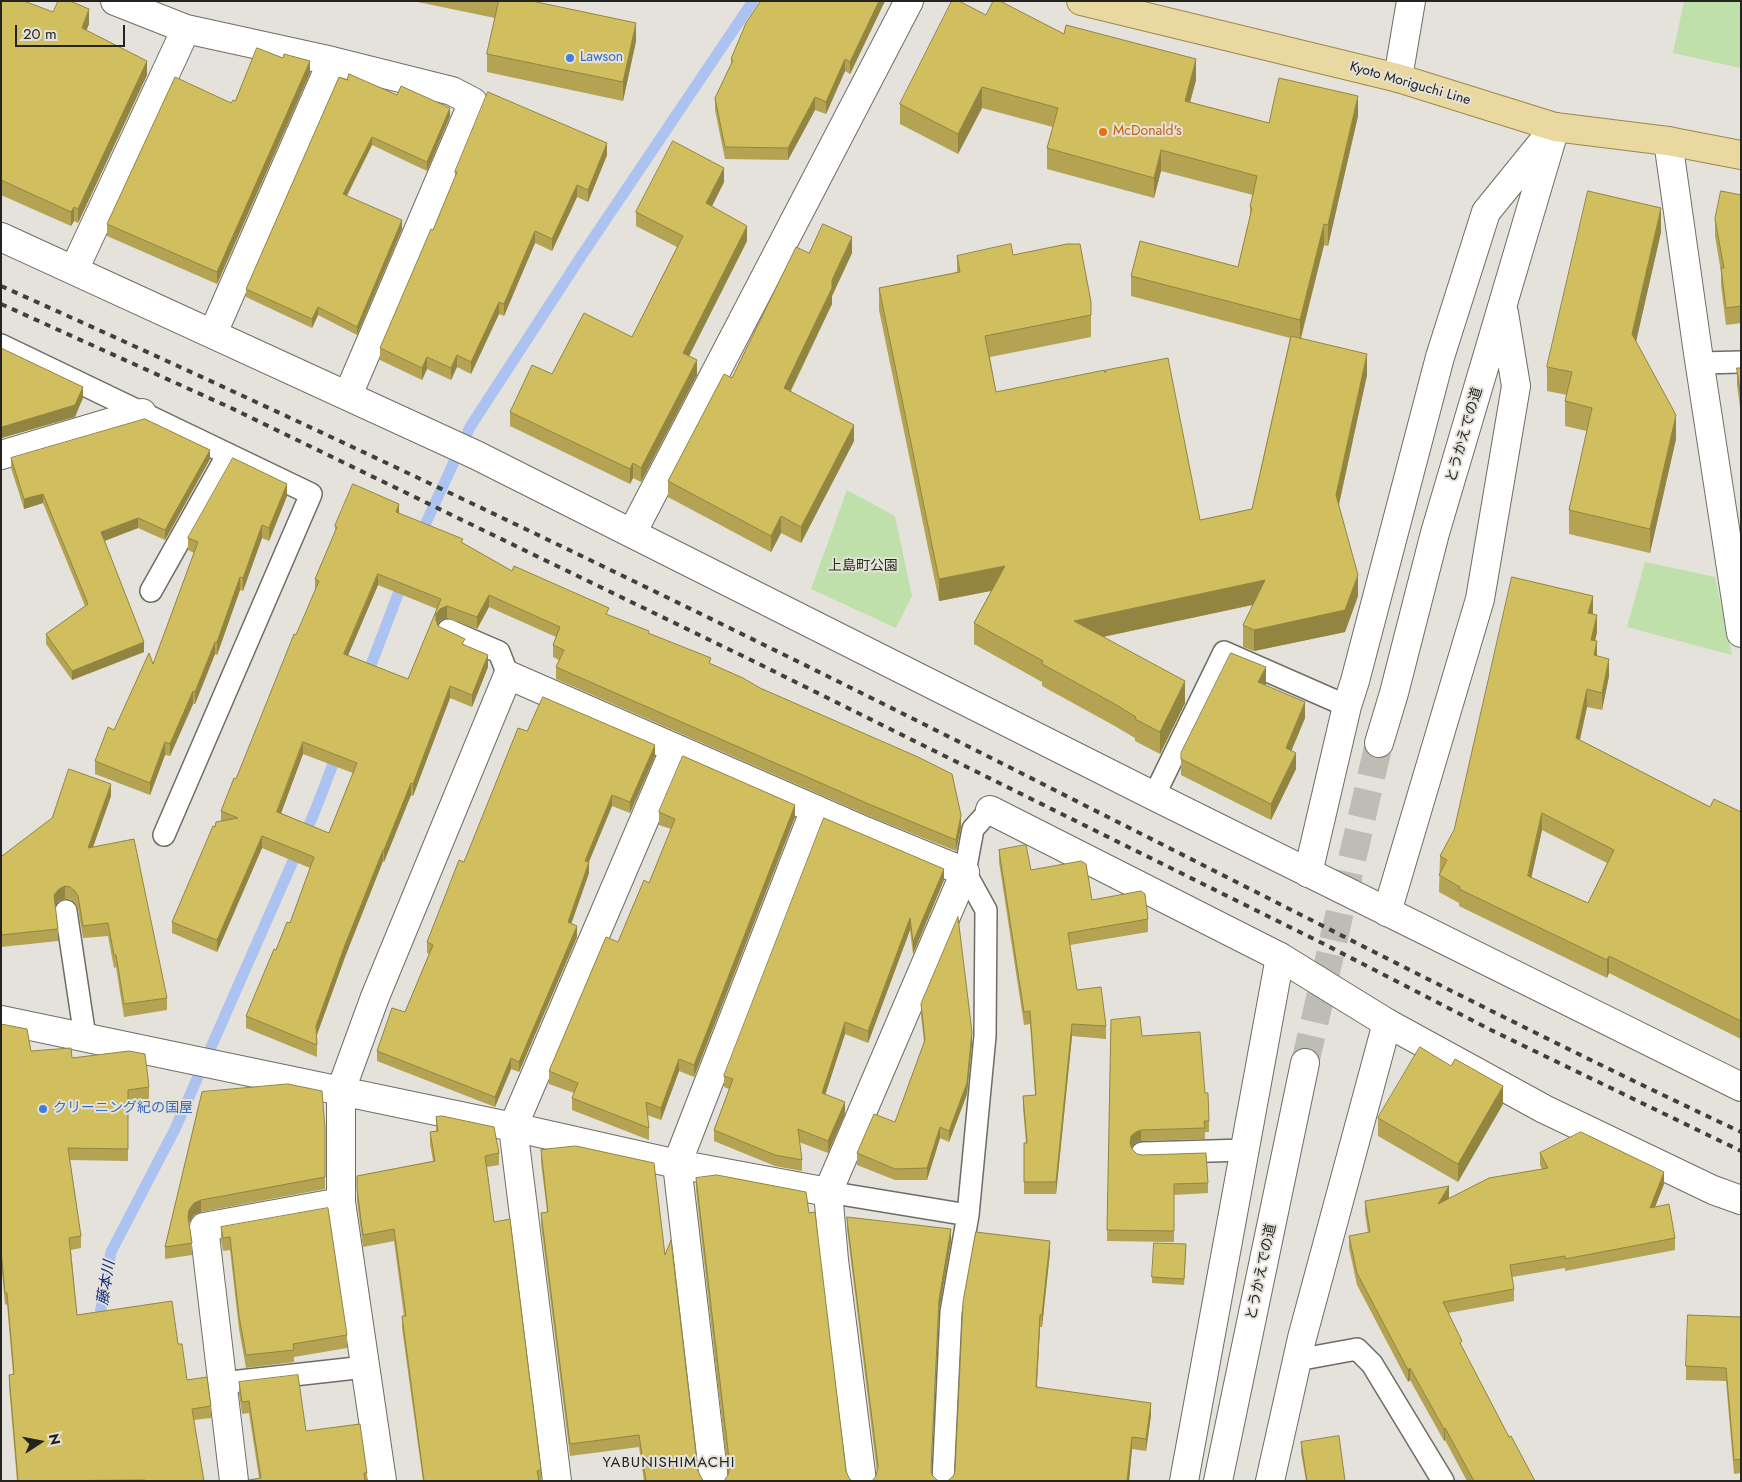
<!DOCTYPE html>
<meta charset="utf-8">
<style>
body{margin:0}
#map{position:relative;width:1742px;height:1482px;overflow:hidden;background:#e4e2da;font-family:Jost,sans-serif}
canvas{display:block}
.frame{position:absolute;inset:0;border:2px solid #23231f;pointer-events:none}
.north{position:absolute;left:15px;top:1417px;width:50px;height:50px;-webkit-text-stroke:4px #e4e2da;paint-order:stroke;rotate:79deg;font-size:14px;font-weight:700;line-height:20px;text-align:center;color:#23231f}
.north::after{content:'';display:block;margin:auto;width:18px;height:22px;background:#23231f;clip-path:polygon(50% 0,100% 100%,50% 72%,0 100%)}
.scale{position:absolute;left:15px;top:25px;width:110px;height:22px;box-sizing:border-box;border:2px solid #23231f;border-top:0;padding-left:6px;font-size:15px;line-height:18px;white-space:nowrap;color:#23231f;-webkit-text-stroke:4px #e4e2da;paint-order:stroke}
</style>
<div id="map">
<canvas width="1742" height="1482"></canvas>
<div class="frame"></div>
<div class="north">N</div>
<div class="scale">20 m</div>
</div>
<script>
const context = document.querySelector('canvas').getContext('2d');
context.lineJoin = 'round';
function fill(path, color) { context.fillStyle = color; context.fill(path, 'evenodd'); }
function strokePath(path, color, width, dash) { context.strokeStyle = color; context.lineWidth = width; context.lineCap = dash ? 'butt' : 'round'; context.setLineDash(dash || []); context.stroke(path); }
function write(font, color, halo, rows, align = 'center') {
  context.font = font + ' Jost,"Noto Sans JP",sans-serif'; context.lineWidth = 4; context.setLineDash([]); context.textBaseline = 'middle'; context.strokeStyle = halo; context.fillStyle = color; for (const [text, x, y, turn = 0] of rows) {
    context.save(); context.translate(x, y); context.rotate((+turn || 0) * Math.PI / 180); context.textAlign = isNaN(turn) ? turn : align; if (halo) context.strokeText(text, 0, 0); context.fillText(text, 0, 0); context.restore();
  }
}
fill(new Path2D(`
 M1684 1H1741V68L1673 53Z
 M847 490 895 516 912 596 896 628 811 589Z
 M1645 562 1715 577 1732 655 1627 627Z`), '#bfdfab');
strokePath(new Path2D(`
 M419 538 470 427 582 255 753 1
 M366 678 403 581
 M98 1325 111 1252 175 1129 315 811 338 751`), '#acc2f1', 11);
strokePath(new Path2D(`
 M1305 1063 1379 743`), '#bdbcb5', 28, [28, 14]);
const lane = new Path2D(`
 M1 345 311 494 164 835
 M1700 363 1741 362
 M151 591 228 454
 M448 630 499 652 508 675
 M1154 796 1224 652 1347 706
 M66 911 85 1037
 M1142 1153 1245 1150
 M828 1192 968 1215
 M1297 1360 1357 1349 1372 1364 1443 1481
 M222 1383 365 1367
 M943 1481 951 1312 968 1215 985 1036 986 910 965 872 973 829 990 810`);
const street = new Path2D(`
 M115 1 186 29 332 61 452 91 473 102 348 395
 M1398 78 1411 1
 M1668 141 1698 353 1741 633
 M1 237 476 455 1154 796 1741 1087
 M74 270 186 29
 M213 333 332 61
 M1 455 142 413
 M632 533 909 1
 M990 810 1280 957 1387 1023 1544 1109 1713 1190 1741 1200
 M1 1020 513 1127 677 1164 828 1192
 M341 1202 382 1481
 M234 1481 204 1227 341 1202V1090L375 997 508 675 865 831 965 872 828 1192 834 1260 862 1481
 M557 1481 513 1127 675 748
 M714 1481 677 1164 815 809`);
const secondary = new Path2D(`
 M1379 743 1394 693 1435 533 1552 138
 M1308 873 1347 706 1355 681 1440 357 1486 212 1555 127
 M1387 912 1480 599 1516 386 1504 313
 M1184 1481 1280 957
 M1218 1481 1305 1063
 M1270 1481 1302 1338 1387 1023`);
const primary = new Path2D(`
 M1081 1 1398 78 1555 127 1668 141 1741 155`);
strokePath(lane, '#6e6d65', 24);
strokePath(street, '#6e6d65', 30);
strokePath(secondary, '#6e6d65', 30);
strokePath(primary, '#9b8849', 30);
strokePath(lane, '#fff', 21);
strokePath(street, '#fff', 28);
strokePath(secondary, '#fff', 28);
strokePath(primary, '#e9d9a0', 28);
strokePath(new Path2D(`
 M1 286C368 450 730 625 1088 807 1305 916 1521 1029 1741 1132
 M1 304 229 407 753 661 1322 943 1491 1030 1741 1151`), '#40403b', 4, [6, 6]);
fill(new Path2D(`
 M1 1 53 12 89 24 86 30 147 75 78 223 74 221 71 226 1 195Z
 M413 1H532L636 41 623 101 487 72V54L495 18Z
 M761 1H885L850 74 845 71 826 114 815 110 788 160 725 159 715 110V98L731 65V59Z
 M986 15 1064 34 1196 80 1190 102 1269 123 1358 116 1328 246 1324 245 1301 339 1367 375 1339 505 1358 596 1345 632 1254 651 1243 647V625L1253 605 1103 637 1185 703 1160 754 1135 741V738L1113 725 1042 686V682L974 644V623L991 591 939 601 879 310V288L957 272V256L1013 255 1091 302V337L990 357 996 392 1200 520 1252 509 1290 338 1131 296V276L1238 267 1250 216V207L1253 195 1161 171 1154 198 1047 169V148L1053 127 982 108 958 154 900 124V104Z
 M310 73 217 284 107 236V224L231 103 235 101Z
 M347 80 397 95 450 116 427 171 372 145 347 196 402 229 357 335 318 315 312 328 246 297V289Z
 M607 155 588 202 577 197 552 251 535 243 504 316 499 314 471 374 457 367 451 380 427 369 422 380 380 360V348L433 230 455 178V172Z
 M724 182 712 206 747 241 689 356 697 375 641 482 633 478 630 484 510 426V412L552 374 632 337 677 247 636 226V212Z
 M1741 195V323L1726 325 1721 285V272L1715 236V219Z
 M1661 232 1636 342 1676 439 1650 553 1569 534V510L1587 431 1565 426V401L1567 395 1547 391V367Z
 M809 253H852L832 296V304L791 391 854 441 801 543 781 533 771 552 668 497V481Z
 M1737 368H1741V415L1737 385Z
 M11 458 210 459 165 540 138 528 105 541 144 652 72 680 46 644V634L85 606 43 503 24 509 11 468Z
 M287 496 269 541 262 538 243 591 240 590 217 655 215 654 195 704H193L170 756 165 755 150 795 95 774V761L114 730 153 664 194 553 188 550V538Z
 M399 514 463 543 512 571 649 634 711 664 961 827 956 851 871 817 556 679V667L559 660 553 657V645L556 637 489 607 477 629 447 618 440 620 437 624 438 626 465 645 488 667 472 707 450 698 413 796 411 795 384 862 383 861 345 957 317 1035V1057L246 1028V1016L276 950 290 923 310 868 262 848 217 952 172 933V922L215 827 221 821V811L236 779 315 591V579L335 532V526ZM378 585 437 609 408 679 348 655ZM303 754 353 773 329 833 281 813Z
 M1592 614 1597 632 1595 641 1597 656 1609 676 1602 710 1587 707 1580 740 1710 807 1741 812V1039L1609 973 1607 978 1459 906V903L1439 892 1440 856 1454 830ZM1542 830 1607 863 1588 903 1531 877Z
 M1266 684 1265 685 1305 718 1291 751 1296 769 1271 820 1181 775V759Z
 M527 731 655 756 630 813 612 806 589 862V873L571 924 577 937 519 1072 511 1069 495 1107 377 1061V1051L405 1012 429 954 427 953V942L464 862Z
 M111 796 93 847 167 998V1010L124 1017 116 967 114 968 108 936 83 938 78 909 75 903 70 899H65L59 901 55 905 58 929V941L1 947V853L2 856Z
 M659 812 795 817 694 1077 679 1071 661 1120 647 1115 649 1128V1140L572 1110V1098L574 1093 549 1084V1071L618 942 649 883 671 829 659 825Z
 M999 850 1031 870 1092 900 1148 919V932L1070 945 1077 990 1106 1026V1039L1072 1036 1056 1194H1024V1143H1026L1023 1108V1096L1035 1095 1030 1024 1024 1025 999 862Z
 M944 880 913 954 910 930 868 1043 845 1034 825 1094 845 1114 828 1153 799 1142 802 1160V1171L775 1166 714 1141V1130L729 1089 724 1087V1076Z
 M921 1004 972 1043 967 1094 949 1142 940 1138 927 1180H895L857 1165V1153L895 1122 924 1042 921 1016Z
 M1111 1020 1142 1036 1205 1093 1209 1121V1132H1205V1139L1141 1141 1136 1142 1131 1148 1137 1154 1208 1183V1193L1174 1195V1242L1107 1241Z
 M1 1024 31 1051 72 1058 149 1087V1099L128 1101V1161L70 1160 81 1236V1248L71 1250 77 1315 178 1344 187 1380 211 1406V1418L194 1420 204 1481H17L9 1386V1375L13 1374 7 1304 5 1305 1 1261Z
 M1451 1066 1503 1104 1458 1182 1378 1136V1118Z
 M202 1092 325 1128V1189L201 1212 194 1215 189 1222 192 1243V1255L165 1259V1247Z
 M436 1117 499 1153V1165L487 1167 494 1222 541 1470V1481H423L402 1328V1316H404L394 1241 363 1247 357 1201V1176L433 1161 430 1144V1132L436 1131Z
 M541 1150 665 1255 698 1471 702 1479 704 1481H644L639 1447 570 1456 541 1225V1213L547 1212 541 1162Z
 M1540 1153 1664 1184 1655 1207 1675 1238V1250L1565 1271V1268L1512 1277 1514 1289V1301L1448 1313 1462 1347 1509 1437 1535 1481H1467L1445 1440 1444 1441 1410 1380 1408 1382 1357 1285 1349 1248V1236L1368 1233 1365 1213V1201L1449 1198 1448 1199 1542 1169 1540 1165Z
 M696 1178 846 1471 849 1478 728 1475 696 1190Z
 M847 1217 951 1241 939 1311 931 1470 932 1475 937 1480 876 1476 877 1472 847 1229Z
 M221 1227 347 1335V1348L294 1357V1362L246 1368 239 1329 230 1250 223 1251 221 1240Z
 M1186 1251 1184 1285 1152 1283V1277Z
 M1050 1252 1042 1327H1040L1037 1387 1151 1415 1146 1451 1132 1449 1129 1481H946L949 1480 954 1475Z
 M1741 1317V1473L1734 1474 1726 1381 1686 1380V1366Z
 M239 1382 306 1431 367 1473V1481H243L259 1478 249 1413 242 1414 239 1394Z
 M1301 1442 1345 1481H1306L1301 1452Z`), '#b3a352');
fill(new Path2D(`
 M879 1H885L850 74V62Z
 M89 9V24L82 42V28Z
 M636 23V41L623 101V82Z
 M845 59V71L826 114V102Z
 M1196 59V80L1185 121V101Z
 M147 61V75L78 223V209Z
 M310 61V73L217 284V272Z
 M982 87V108L958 154V134Z
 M1358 96V116L1328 246V225Z
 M815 97V110L788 160V148Z
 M450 108V116L427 171V162Z
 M372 137V145L343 203V194Z
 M607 143V155L588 202V190Z
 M1161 150V171L1154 198V178Z
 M724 168V182L706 218V203Z
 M577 185V197L552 251V239Z
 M74 207V221L71 226V212Z
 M1661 208V232L1632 359V334Z
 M402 220V229L357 335V327Z
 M1324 224V245L1300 340V320Z
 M747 226V241L683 368V353Z
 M535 231V243L504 316V304Z
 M852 237V253L832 296V304L784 404V388Z
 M499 302V314L471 374V362Z
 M318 307V315L312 328V319Z
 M1367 354V375L1336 517V495Z
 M457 355V367L451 380V368Z
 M427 357V369L422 380V368Z
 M697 360V375L641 482V468Z
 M83 387V398L75 417 2 438V427Z
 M1676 415V439L1650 553V529Z
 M854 425V441L801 543V527Z
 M210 450V459L165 540V530Z
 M633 463V478L630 484V469Z
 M287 484V496L269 541V528Z
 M43 494V503L24 509V499Z
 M399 504V516L396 512Z
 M781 516V533L771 552V536Z
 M138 518V528L101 542V532Z
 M262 525V538L243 591V578Z
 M1005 566V588L939 601V579Z
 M378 574V585L344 665V654Z
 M1358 575V596L1345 632 1254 651V630Z
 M240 577V590L217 655V642Z
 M1265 580V602L1074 643V621Z
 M489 595V607L477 629V617Z
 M1593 596V613L1588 630V613Z
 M447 606V618L440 620 436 626V614L440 609Z
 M1597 615V632L1591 657V640Z
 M1597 641V658L1594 655Z
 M144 642V652L72 680V671Z
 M215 642V654L195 704V692Z
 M488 655V667L472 707V695Z
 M1609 659V676L1602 710V693Z
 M1266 667V684L1258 698V682Z
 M1185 681V703L1160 754V732Z
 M450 686V698L413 796V784Z
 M1587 689V707L1576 756V738Z
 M193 691V704L170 756V744Z
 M1305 702V718L1286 764V748Z
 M165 742V755L150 795V783Z
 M303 742V754L277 824V812Z
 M655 745V756L630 813V802Z
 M1296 753V769L1271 820V804Z
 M411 783V795L384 862V850Z
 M111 784V796L88 861V848Z
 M612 795V806L585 871V861Z
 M795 805V817L694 1077V1065Z
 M1542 813V830L1528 893V876Z
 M961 815V827L956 851V840Z
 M262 836V848L217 952V940Z
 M383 850V861L345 957 316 1037V1026L345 945Z
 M589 862V873L568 933V922Z
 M944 869V880L913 954V942Z
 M65 886V899L59 901 54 907V895L59 889Z
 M910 918V930L868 1043V1031Z
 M577 926V937L519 1072V1062Z
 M1609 956V973L1607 978V960Z
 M845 1022V1034L822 1105V1093Z
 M1072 1024V1036L1056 1194V1182Z
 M972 1032V1043L967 1094 949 1142V1131Z
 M511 1058V1069L495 1107V1097Z
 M679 1059V1071L661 1120V1108Z
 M1503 1086V1104L1458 1182V1164Z
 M845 1102V1114L828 1153V1141Z
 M940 1127V1138L927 1180V1168Z
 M1141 1130V1141L1136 1142 1131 1147 1130 1154V1143L1131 1136 1136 1132Z
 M1664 1172V1184L1650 1220V1208Z
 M1449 1186V1198L1438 1216V1204Z
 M201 1200V1212L194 1215 189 1222 188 1217 189 1210 194 1203Z
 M951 1229V1241L939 1311 931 1480 939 1300Z
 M1050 1241V1252L1042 1327V1315Z
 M1040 1315V1327L1036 1399V1387Z
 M1410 1368V1380L1408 1382V1370Z
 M1151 1403V1415L1146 1451V1439Z
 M1445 1428V1440L1444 1441V1429Z
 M1132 1437V1449L1129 1481H1127Z`), '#928542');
const building = new Path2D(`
 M1 1H24L53 12 58 1H70L89 9 82 28 147 61 78 209 74 207 71 212 1 180Z
 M499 1H532L636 23 623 82 487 54Z
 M761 1H879L850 62 845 59 826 102 815 97 788 148 725 147 715 98 733 60 731 59 746 23Z
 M952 1H959L986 15 993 1H1000L1064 34 1066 25 1196 59 1185 101 1269 123 1279 78 1358 96 1328 225 1324 224 1300 320 1131 276 1140 241 1238 267 1252 208 1250 207 1257 176 1161 150 1154 178 1047 148 1058 108 982 87 958 134 900 104Z
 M257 48 283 58 284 54 310 61 217 272 107 224 175 77 231 103 233 100 235 101Z
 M349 74 397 95 401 86 450 108 427 162 372 137 343 194 402 220 357 327 318 307 312 319 246 289 339 77 347 80Z
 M488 92 607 143 588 190 577 185 552 239 535 231 504 304 499 302 471 362 457 355 451 368 427 357 422 368 380 348 431 229 433 230 457 172H455Z
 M673 141 724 168 706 203 747 226 683 353 697 360 641 468 633 463 630 469 510 412 532 365 552 374 584 313 632 337 683 236 636 212Z
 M1588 191 1661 208 1632 334 1676 415 1650 529 1569 510 1592 408 1565 401 1572 372 1547 367Z
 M1721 191 1741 195V306L1726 308 1721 268H1724L1715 219Z
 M823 224 852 237 832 280V288L784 388 854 425 801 527 781 516 771 536 668 481 724 374 732 378 796 247 809 253Z
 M1011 244 1013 255 1067 244H1080L1091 302V315L985 336 996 392 1105 370V373L1106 370 1168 358 1200 520 1252 509 1291 336 1367 354 1336 495 1358 575 1345 610 1254 630 1243 625 1265 580 1074 621 1185 681 1160 732 1135 719 1136 717 1113 703 1042 664 1043 661 974 623 1005 566 939 579 879 288 960 272 957 256Z
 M1 348 83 387 75 405 2 427V426H1Z
 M1737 368H1741V398Z
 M145 419 210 450 165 530 138 518 101 532 144 642 72 671 46 634 88 604 43 494 24 499 11 458Z
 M233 458 287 484 269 528 262 525 243 578 240 577 217 642H215L195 692 193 691 170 744 165 742 150 783 95 761 108 727 114 730 149 653 153 664 198 542 188 538Z
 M353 484 399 504 396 512 463 539 461 542 512 571 514 566 609 608 606 614 649 631 648 633 711 658 709 663 743 678 760 688 918 757 952 774 961 815 956 840 871 805 556 667 564 650 553 645 560 627 489 595 477 617 447 606 440 609 436 614V620L438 626 465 639 462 644 488 655 472 695 450 686 413 784 411 783 384 850H383L345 945 316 1026 317 1045 246 1016 274 949 276 950 287 922 290 923 314 857 262 836 217 940 172 922 213 826 215 827 216 822 238 818 221 811 234 778 236 779 294 634 296 635 319 581 315 579 337 527 335 526ZM378 574 441 599 408 679 344 654ZM303 742 357 763 329 833 277 812Z
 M1512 577 1593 596 1588 613 1597 615 1591 640 1597 641 1594 655 1609 659 1602 693 1587 689 1576 738 1710 807 1714 799 1741 812V1021L1609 956 1607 960 1459 889 1460 887 1439 875 1447 860 1440 856 1454 830ZM1542 813 1614 850 1588 903 1528 876Z
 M1231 653 1266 667 1258 682 1305 702 1286 748 1296 753 1271 804 1181 759V753Z
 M543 697 655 745 630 802 612 795 585 861 589 862 568 922 577 926 519 1062 511 1058 495 1097 377 1051 392 1008 405 1012 433 945 427 942 447 891 459 860 464 862 518 728 527 731Z
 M683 756 795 805 694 1065 679 1059 661 1108 646 1102 649 1128 572 1098 578 1083 549 1071 606 937 618 942 644 880 649 883 675 819 659 812Z
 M69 769 111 784 88 848 134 839 167 998 124 1004 116 955H114L108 923 83 926 78 896 75 891 70 887 65 886 59 889 54 895 58 929 1 935V853L2 856 52 818Z
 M824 818 944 869 913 942 910 918 868 1031 845 1022 822 1093 845 1102 828 1141 798 1129 802 1160 775 1155 714 1130 733 1079 724 1076Z
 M1026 845 1031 870 1081 861 1086 864 1092 900 1141 891 1145 894 1148 919 1068 933 1077 990 1101 987 1106 1026 1072 1024 1056 1182H1024V1143H1027L1023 1096 1036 1095 1030 1011 1024 1012 999 850Z
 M958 917 972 1032 967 1083 949 1131 940 1127 927 1168 895 1169 857 1153 874 1114 895 1122 925 1040 921 1004Z
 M1140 1017 1142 1036 1200 1032 1205 1093H1208L1209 1121H1204L1205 1128 1141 1130 1136 1132 1131 1136 1130 1143 1132 1149 1137 1154 1142 1155 1206 1153 1208 1183 1174 1184V1231L1107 1230 1111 1020Z
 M1 1024 27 1029 31 1051 71 1048 72 1058 129 1051 145 1054 149 1087 128 1090V1149L68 1148 81 1236 69 1238 77 1315 172 1301 178 1344H182L187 1380 207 1377 211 1406 192 1409 204 1481H145V1480L18 1481 9 1375 14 1374 7 1293H5L1 1249Z
 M1420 1047 1451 1066 1455 1059 1503 1086 1458 1164 1378 1118Z
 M288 1084 322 1091 325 1128V1177L201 1200 194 1203 189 1210 188 1217 192 1243 165 1247 202 1092Z
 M442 1116 494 1127 499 1153 485 1156 494 1222 510 1219 541 1470 537 1471 539 1481H424L402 1316H406L394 1229 363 1235 357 1189V1176L435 1161 430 1132 438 1131 436 1117Z
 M1581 1132 1664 1172 1650 1208 1669 1204 1675 1238 1565 1259V1256L1510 1265 1514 1289 1443 1302 1462 1341 1460 1343 1509 1437 1511 1436 1535 1481H1474L1445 1428 1444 1429 1410 1368 1408 1370 1357 1273 1349 1236 1370 1232 1365 1201 1449 1186 1438 1204 1489 1178 1548 1168 1540 1153Z
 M576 1146 654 1163 665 1255 671 1240 698 1471 702 1479 704 1481H646L639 1435 570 1444 541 1213 548 1212 541 1150Z
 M717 1175 806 1192 809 1213 815 1212 846 1471 849 1478 852 1481H724L728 1475 730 1467 696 1178Z
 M328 1208 347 1335 293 1344 294 1350 246 1355 239 1316 230 1237 223 1238 221 1227Z
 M847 1217 951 1229 939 1300 931 1469 932 1475 937 1480 940 1481H872L876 1476 878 1467Z
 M976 1232 1050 1241 1042 1315H1040L1036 1387 1151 1403 1146 1439 1132 1437 1127 1481H946L949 1480 954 1475 955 1470 963 1302Z
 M1154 1243 1186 1244 1184 1279 1152 1277Z
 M1688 1315 1741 1317V1459L1734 1460 1726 1368 1686 1366Z
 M298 1375 306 1431 360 1424 367 1473H364L365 1481H243L261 1478 249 1401 242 1402 239 1382Z
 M1339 1436 1345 1481H1307L1301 1442Z`);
fill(building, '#d0be5f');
strokePath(building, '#928542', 1);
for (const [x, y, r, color] of [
 [570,58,5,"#3f7fe0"],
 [1103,132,5,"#e8710a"],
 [43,1109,5,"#3f7fe0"]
]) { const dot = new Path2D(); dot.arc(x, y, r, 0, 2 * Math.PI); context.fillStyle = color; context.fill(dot); strokePath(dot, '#e4e2da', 2); }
write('14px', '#366cbe', '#e4e2da', [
 ["Lawson",580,58],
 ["クリーニング紀の国屋",53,1109]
], 'left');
write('14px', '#23231f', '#e4e2da', [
 ["Kyoto Moriguchi Line",1410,84,16],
 ["とうかえでの道",1465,435,-74],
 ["とうかえでの道",1262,1272,-78]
]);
write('14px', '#c56008', '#e4e2da', [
 ["McDonald's",1113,132]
], 'left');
write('14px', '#1e3110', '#e4e2da', [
 ["上島町公園",863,567]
]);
write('italic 15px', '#0e2b80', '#e4e2da', [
 ["藤本川",107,1283,-81]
]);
context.letterSpacing = '1px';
write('15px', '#23231f', '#e4e2da', [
 ["YABUNISHIMACHI",669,1463]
]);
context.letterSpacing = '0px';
</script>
